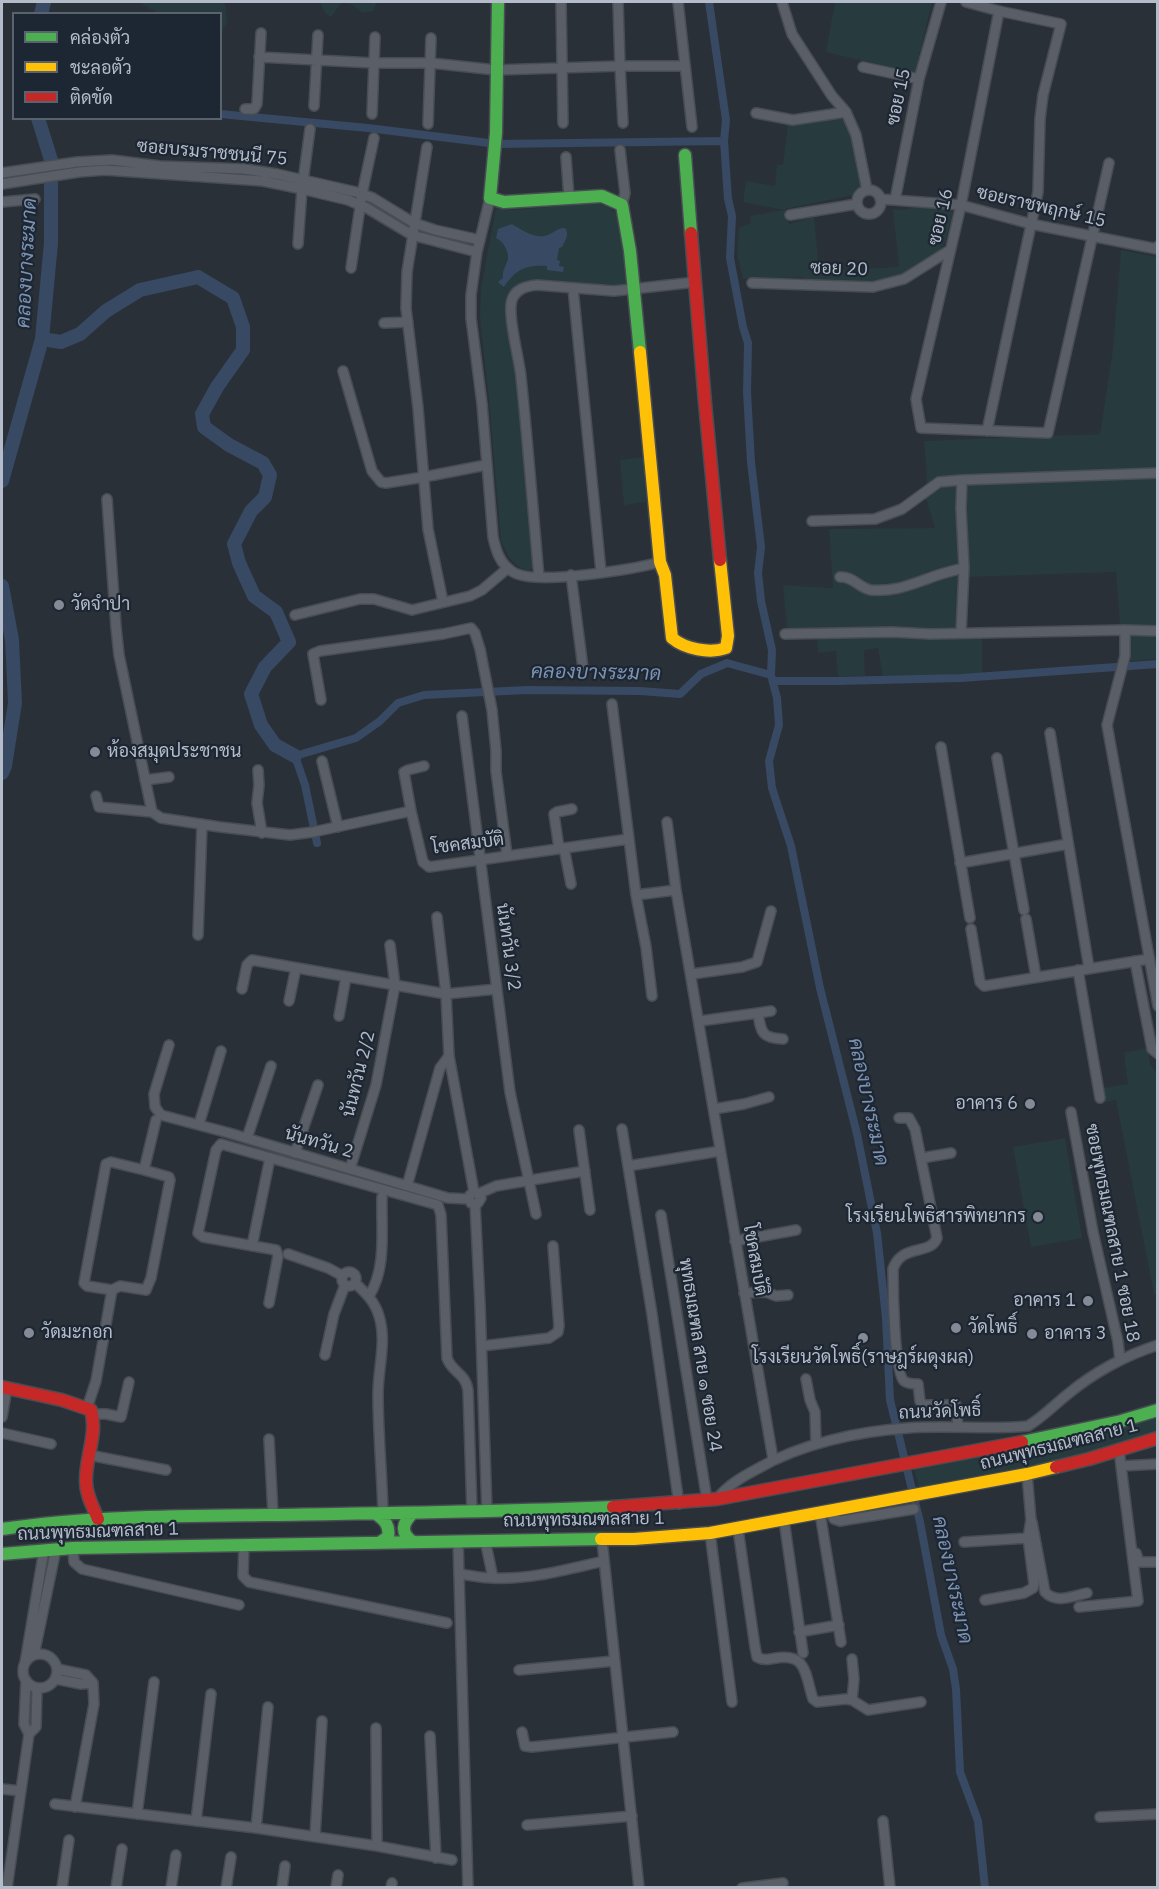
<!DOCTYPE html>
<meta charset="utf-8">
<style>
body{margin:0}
#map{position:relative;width:1159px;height:1889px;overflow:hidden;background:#2a3038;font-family:"IBM Plex Sans",Sarabun,sans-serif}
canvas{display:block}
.frame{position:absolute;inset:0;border:3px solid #b4bcc9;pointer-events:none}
.legend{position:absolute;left:12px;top:12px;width:210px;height:108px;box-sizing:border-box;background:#1d2633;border:2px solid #59626f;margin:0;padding:8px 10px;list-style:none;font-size:18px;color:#b4bcc9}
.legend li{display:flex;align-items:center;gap:12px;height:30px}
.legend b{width:30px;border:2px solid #59626f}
</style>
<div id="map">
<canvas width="1159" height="1889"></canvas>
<div class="frame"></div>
<ul class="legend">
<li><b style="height:8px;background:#4caf50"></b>คล่องตัว</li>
<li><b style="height:8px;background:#ffc107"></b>ชะลอตัว</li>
<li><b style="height:8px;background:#c62828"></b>ติดขัด</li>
</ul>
</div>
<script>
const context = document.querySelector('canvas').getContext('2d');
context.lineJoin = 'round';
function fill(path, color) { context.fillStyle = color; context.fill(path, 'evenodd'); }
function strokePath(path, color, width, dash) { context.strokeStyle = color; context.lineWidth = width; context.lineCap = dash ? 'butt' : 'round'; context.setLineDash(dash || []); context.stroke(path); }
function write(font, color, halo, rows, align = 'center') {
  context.font = font + ' "IBM Plex Sans",Sarabun,sans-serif'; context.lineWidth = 4.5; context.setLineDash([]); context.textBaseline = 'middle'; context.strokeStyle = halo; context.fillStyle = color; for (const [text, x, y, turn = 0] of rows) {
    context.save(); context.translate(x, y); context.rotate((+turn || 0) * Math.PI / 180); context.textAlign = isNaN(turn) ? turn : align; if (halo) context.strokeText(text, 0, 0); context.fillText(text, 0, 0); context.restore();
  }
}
fill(new Path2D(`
 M139 2H222L225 4 227 22 221 33 220 14 158 13Z
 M320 2H377L373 11 362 13 353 5 342 2 331 17 325 13Z
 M835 2H932L915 73 826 52Z
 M843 119C856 138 861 165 861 187L853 195 785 209 789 224 814 217 819 271 899 267 893 209 904 210 920 205 947 207 953 213 945 242 938 254 897 279 863 283 815 282 801 277 743 279 737 254 739 228 751 223 750 216 784 210 743 202 746 181 775 186 777 165H783L788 123Z
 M592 203C607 205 612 206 620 220L626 287H598L530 280 520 284 512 291 535 563 530 571C511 565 509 558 501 540L489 400 480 319 481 288 496 208 516 210Z
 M1121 250 1157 257V659L1131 661V625L1120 624 1116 572 968 577 967 485 959 483 958 636 982 637V673L914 677H883L878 648 864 650 865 676 838 677 836 651 818 653 817 637 788 639 783 585 833 588 829 529 935 528 926 498 927 477 924 441 1100 434 1113 349Z
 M643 457 646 502 624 505 620 460Z
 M1148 1048 1150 1064 1158 1074 1157 1294H1154L1116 1100 1105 1102 1104 1088 1128 1084 1124 1053Z
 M1065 1138 1082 1238 1031 1247 1013 1147Z
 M1157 1415V1432L1081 1456 919 1487 914 1469C996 1454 1078 1440 1157 1415Z`), '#273a3e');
fill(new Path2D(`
 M512 224C522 230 536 240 548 235 555 232 557 228 565 228 570 234 565 241 562 247L559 248 557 260 560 261 559 266 564 267 563 272 547 270V266C526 265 516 269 504 287L498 282 503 278C502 270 506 266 508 259 509 251 503 241 496 238L498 229Z`), '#384963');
strokePath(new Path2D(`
 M709 2 726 120 724 141 728 199 732 216 730 258 743 327 748 343 747 392 751 462 761 547 758 573 761 601 772 650 771 675 777 698 779 725 769 761 772 788 791 846 820 988 857 1134 877 1233 886 1318 890 1400 920 1522 941 1635 953 1669 956 1689 960 1772 978 1821 985 1888
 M220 114 368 128 497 144 724 141
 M773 681H838L961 678 1158 664
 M317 843 305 785 295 756 356 738 380 721 398 703 424 695 527 690 640 691 680 694 701 674 727 663 771 675`), '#384963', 8);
strokePath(new Path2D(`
 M41 14 44 2
 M42 339 61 342 80 334 106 311 140 290 198 277 233 298 243 327V350L217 387 202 414 204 427 229 445 263 463 270 475 265 497 251 511 234 544 239 563 254 596 276 612 289 642 265 667 251 694 261 725 275 745 295 756
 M2 481 42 339 51 243V160L38 118
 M2 586 12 640 15 703 5 766 2 773`), '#384963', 14);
const street = new Path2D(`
 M561 2 563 123
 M618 2 620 66 623 123
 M678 2 692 127
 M782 2 792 34 832 96 846 112 856 135 867 190
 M966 2 999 11 1061 24 1043 95 1040 119 1038 192 987 431
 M999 11 961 205 916 399 921 428 1048 433 1109 163
 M259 57 374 63H431L496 70 620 66H685
 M863 67 919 79
 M314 106 318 35
 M245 109H254L257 104 261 33
 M756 113 793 120 846 112
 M372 114 375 37
 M428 124 431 38
 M427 147 407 272 406 308 418 408 428 529 443 602
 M620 150 625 193 622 205
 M566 157 569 198
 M2 173 77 162 112 160 160 166 244 169 277 174 356 192 373 198 414 223 435 230 480 240
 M2 184 79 172 105 170 263 181 302 189 348 200 367 208 412 235 477 252
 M857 202a12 12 0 1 1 24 0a12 12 0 1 1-24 0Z
 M490 198 477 252 471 295V318L482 404 493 537C496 551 500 564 513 572 535 586 634 569 660 562
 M880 199 961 205 1031 224 1157 249 1158 246
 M895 200 919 79 941 2
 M2 202 35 199
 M790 215 857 204
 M298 244 302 189 310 129
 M351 268 362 194 374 138
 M752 283 873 287 904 279 950 250
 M573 288 601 572
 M384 323 408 322
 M343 371 372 471 381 482 386 483 424 477 486 465
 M107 499 116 627 119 655 152 812
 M812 521 875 519 902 509 939 482 962 480
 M571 575 583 668
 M539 577C533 511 528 444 521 377 519 357 509 323 511 305 512 290 525 286 537 285L614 291 696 282
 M840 577C853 576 859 588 871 590 893 592 907 586 927 579 939 574 951 571 964 568
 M295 615 360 599H374L412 610 470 596 482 590 508 568
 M1125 630V656L1107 725 1158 1006
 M961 633 964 568 961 508 962 480 1158 473
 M785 634 892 632 930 634 1125 630 1158 631
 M321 700 313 654 320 651 443 634 471 628 475 633 480 649 492 710 496 751V771L507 855
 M612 704 629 839
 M462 716 510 1092 536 1214
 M1050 733 1089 968
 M941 747 970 918
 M997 758 1024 910
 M322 761 338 827
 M258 770 259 785 257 803 262 833
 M145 780 169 777
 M96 796 99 807 152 812 161 818 220 827 290 835 313 832 411 811 423 862 429 867 629 839 636 895 676 890
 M411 811 404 772 408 770 424 766
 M667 822 676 890 773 1459
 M559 848 554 814 557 812 572 809
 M564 848 571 884
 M960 863 1068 844
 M636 895 646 947 652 996
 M437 917 446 994 449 1056 474 1192
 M1026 919 1036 977
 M971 929 980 982 984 986 1149 959
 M198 935 202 824
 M1135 961 1152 1049 1158 1054
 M1078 970 1100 1098
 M692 974 742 967 757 962 771 911
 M242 989 247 965 252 960 446 994 497 989
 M289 1001 296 968
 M758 1013 771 1011
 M339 1016 346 977
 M700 1021 758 1013C761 1033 762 1038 783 1039
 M169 1045 154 1094 155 1107 161 1115 229 1133 448 1198 469 1199
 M714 1109 744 1104 769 1097
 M1071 1112 1093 1232 1118 1342 1120 1360
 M899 1118H909L915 1129 937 1238C930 1256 902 1243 893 1269 893 1286 894 1373 904 1381 908 1384 913 1384 918 1384L920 1401 923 1405H956L958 1427
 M199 1124 221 1051
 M622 1129 652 1314 679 1504
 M579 1130 590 1210
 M247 1138 271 1066
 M295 1153 318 1085
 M922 1158 951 1153
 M628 1166 720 1151
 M350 1169 376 1085 395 985 390 945
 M407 1186 440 1068 449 1056
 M478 1194 496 1186 585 1171
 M475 1204 471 1203 469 1199 470 1195 474 1192 478 1194 481 1198 478 1203 475 1204 480 1304 487 1512
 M661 1215 707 1500
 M735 1241 796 1230
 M252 1246 270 1158
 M288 1254 328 1268 343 1276
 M342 1279a7 7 0 1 1 14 0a7 7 0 1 1-14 0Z
 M355 1283C366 1293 375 1302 379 1316 387 1341 378 1368 378 1394 378 1433 382 1473 383 1513
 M112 1290 87 1286 84 1283 106 1164 111 1162 144 1170
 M744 1293 766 1292 776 1296 788 1295
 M369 1296C387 1268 381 1229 382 1197
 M269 1303 278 1256 276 1250 203 1237 198 1233 216 1150 221 1144 438 1205 441 1215 447 1358C452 1373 465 1372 468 1390L472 1512
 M482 1346 549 1338 558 1332 559 1326 553 1246
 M325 1355 334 1314 345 1285
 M806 1379 810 1400 815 1412 816 1444
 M87 1408 96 1381 112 1290 120 1286 146 1290 151 1278 170 1180 169 1177 144 1170 156 1120
 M92 1414H106L121 1417 129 1382
 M2 1417 7 1388
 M2 1433 51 1444
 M269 1439 273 1514
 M89 1455 166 1470
 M1121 1466 1158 1464
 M717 1499C728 1485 742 1477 757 1469 800 1444 859 1431 908 1428 948 1425 988 1430 1028 1426 1043 1417 1054 1405 1068 1394 1093 1373 1126 1355 1158 1345
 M830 1511 834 1519 840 1521 914 1509
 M820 1513 841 1642
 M784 1520 803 1653
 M1032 1522 1045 1592C1056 1604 1073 1596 1087 1593
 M738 1529 755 1647 757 1657C764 1661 769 1659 776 1658 808 1653 805 1676 813 1699L817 1702 846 1699 852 1700 868 1710 921 1702
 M710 1533 732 1702
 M458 1540 468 1888
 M485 1540 493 1578
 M602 1540 639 1888
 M964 1542 1028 1538 1031 1520 1027 1474
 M244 1545 243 1576 249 1582 447 1623
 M73 1548 74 1562 82 1569 239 1605
 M1136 1553 1139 1562H1158
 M459 1574C470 1575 481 1578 492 1578 530 1580 568 1569 604 1561
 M985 1600 1024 1593 1033 1588 1034 1584 1028 1538
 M1079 1607 1138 1601 1119 1450
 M799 1632 839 1625
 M23 1671a17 17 0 1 1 34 0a17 17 0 1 1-34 0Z
 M34 1655 56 1549
 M852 1659 854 1679 852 1700
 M25 1663 44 1550
 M519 1670 614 1661
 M56 1679 81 1684 93 1683 86 1675 57 1669
 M26 1680 24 1724 29 1734 36 1727 37 1688
 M376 1728 377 1846
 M522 1732 525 1746 532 1747 673 1732
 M430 1736 436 1858
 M2 1789 21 1791
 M55 1804 256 1828 377 1846 452 1860
 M75 1807 94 1704 93 1683
 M137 1814 154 1682
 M1100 1817 1158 1814
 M196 1821 211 1694
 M883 1821 890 1888
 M527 1825 632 1816
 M256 1828 268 1707
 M315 1836 322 1721
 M7 1888 29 1734
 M62 1888 69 1840
 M116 1888 122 1849
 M171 1888 176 1855
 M226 1888 231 1857
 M282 1888 285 1866
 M336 1888 338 1875
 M391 1888 392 1883
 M742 1888 783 1883`);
const fast = new Path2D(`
 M498 2 496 133 490 198 504 202 602 196 622 205 630 251 640 352
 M685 155 691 233
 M1022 1442 1121 1421 1158 1410
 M413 1513C402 1523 400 1533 413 1542
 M376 1514C385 1520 390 1526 388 1537L379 1543
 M2 1529C89 1516 178 1516 266 1515 382 1513 497 1512 613 1507
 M2 1554 73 1548 601 1539`);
const slow = new Path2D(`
 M640 352 660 562 665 575 672 638C685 649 710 654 726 648L728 636 720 560
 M601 1539H634L710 1533 1027 1474 1056 1467`);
const jam = new Path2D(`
 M691 233 705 403 720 560
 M2 1387 62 1400 91 1410C98 1435 85 1457 86 1482 86 1495 93 1507 98 1519
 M1056 1467 1089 1459 1158 1438
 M613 1507 717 1499 1022 1442`);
strokePath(street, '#484c53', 12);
strokePath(fast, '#484c53', 15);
strokePath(slow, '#484c53', 15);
strokePath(jam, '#484c53', 15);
strokePath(street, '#5a5e66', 9);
strokePath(fast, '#4caf50', 12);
strokePath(slow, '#ffc107', 12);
strokePath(jam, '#c62828', 12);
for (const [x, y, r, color] of [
 [59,605,6,"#848b96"],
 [95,752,6,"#848b96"],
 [1030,1104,6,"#848b96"],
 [1038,1217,6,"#848b96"],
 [1088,1301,6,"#848b96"],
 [956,1328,6,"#848b96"],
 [29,1333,6,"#848b96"],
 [1032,1334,6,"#848b96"],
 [863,1338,6,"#848b96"]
]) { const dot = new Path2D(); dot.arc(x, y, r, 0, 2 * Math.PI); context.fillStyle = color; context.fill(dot); strokePath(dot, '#1d2633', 2); }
write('18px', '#b4bcc9', '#1d2633', [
 ["ซอย 15",899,97,-78],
 ["ซอยบรมราชชนนี 75",212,153,5],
 ["ซอยราชพฤกษ์ 15",1041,207,13],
 ["ซอย 16",941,217,-77],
 ["ซอย 20",839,269,2],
 ["โชคสมบัติ",468,844,-7],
 ["นันทวัน 3/2",508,947,82],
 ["นันทวัน 2/2",359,1074,-76],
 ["นันทวัน 2",319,1143,16],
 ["ซอยพุทธมณฑลสาย 1 ซอย 18",1112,1233,79],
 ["โชคสมบัติ",755,1260,80],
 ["พุทธมณฑล สาย ๑ ซอย 24",700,1355,81],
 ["ถนนวัดโพธิ์",940,1412,-2],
 ["ถนนพุทธมณฑลสาย 1",1059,1445,-14],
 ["ถนนพุทธมณฑลสาย 1",584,1520,-1],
 ["ถนนพุทธมณฑลสาย 1",98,1532,-2]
]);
write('18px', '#b4bcc9', '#1d2633', [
 ["วัดจำปา",71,605],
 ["ห้องสมุดประชาชน",107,752],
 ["อาคาร 6",1018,1104,"right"],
 ["โรงเรียนโพธิสารพิทยากร",1026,1217,"right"],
 ["อาคาร 1",1076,1301,"right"],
 ["วัดโพธิ์",968,1328],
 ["วัดมะกอก",41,1333],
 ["อาคาร 3",1044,1334],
 ["โรงเรียนวัดโพธิ์(ราษฎร์ผดุงผล)",863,1358,"center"]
], 'left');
write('italic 20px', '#7c92b1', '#1d2633', [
 ["คลองบางระมาด",27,263,-87],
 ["คลองบางระมาด",596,673,1],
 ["คลองบางระมาด",868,1102,78],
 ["คลองบางระมาด",952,1580,78]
]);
</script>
